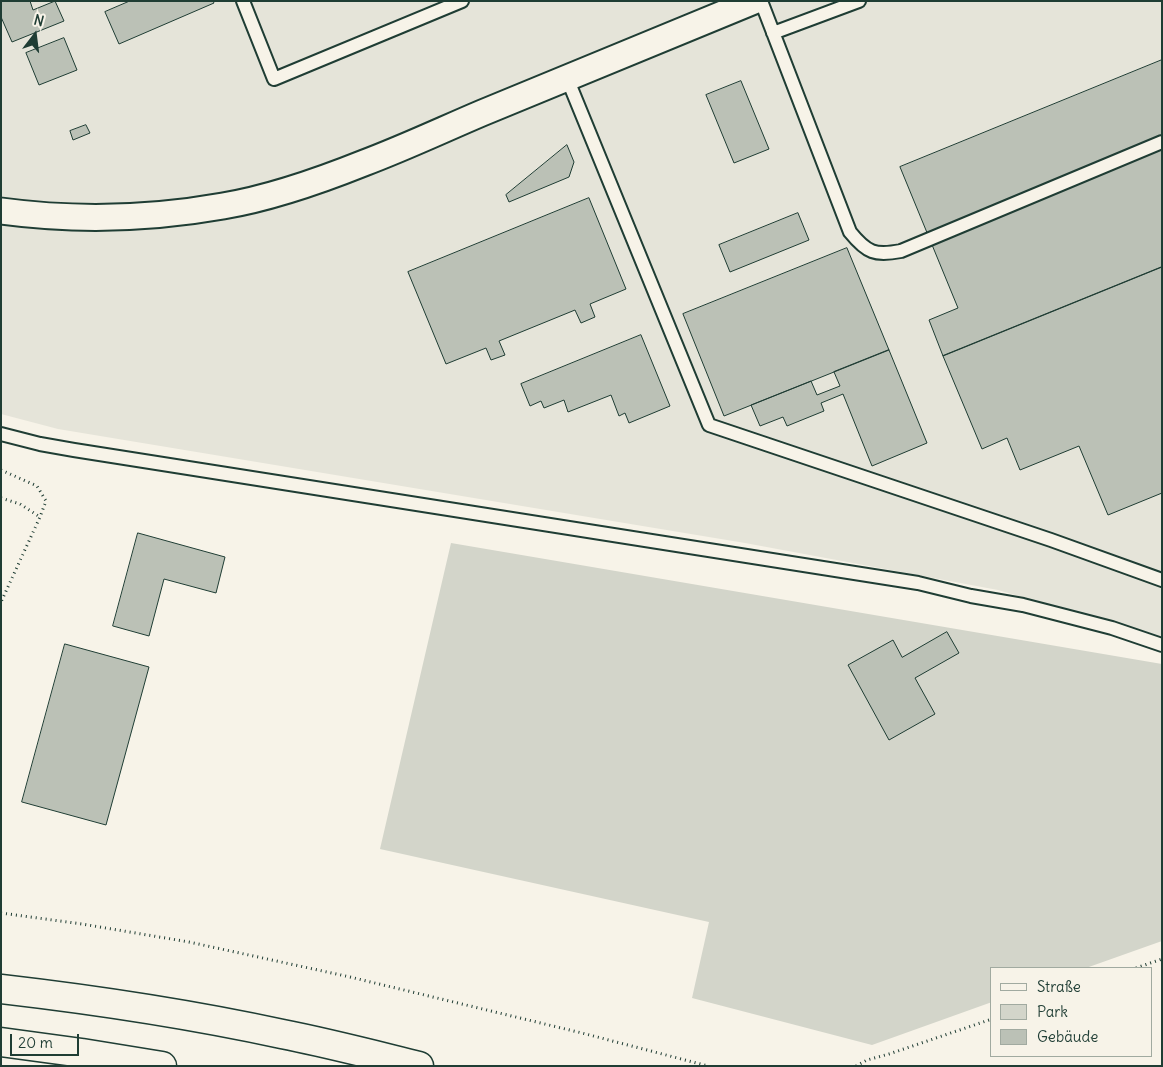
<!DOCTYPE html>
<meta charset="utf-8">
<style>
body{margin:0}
#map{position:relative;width:1163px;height:1067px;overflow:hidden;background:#f7f3e8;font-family:Delius,sans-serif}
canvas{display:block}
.frame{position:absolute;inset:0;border:2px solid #1f3d34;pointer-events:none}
.legend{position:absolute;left:990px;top:967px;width:162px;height:90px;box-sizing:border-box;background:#f7f3e8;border:1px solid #a1aaa0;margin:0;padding:6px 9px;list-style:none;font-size:15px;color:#1f3d34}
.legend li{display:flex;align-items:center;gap:10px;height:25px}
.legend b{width:25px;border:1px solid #a1aaa0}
.north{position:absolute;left:10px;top:10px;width:50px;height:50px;-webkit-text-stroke:4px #f7f3e8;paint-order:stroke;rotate:15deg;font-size:14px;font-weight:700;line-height:20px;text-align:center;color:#1f3d34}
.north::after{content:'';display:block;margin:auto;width:18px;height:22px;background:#1f3d34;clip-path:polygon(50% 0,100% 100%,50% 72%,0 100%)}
.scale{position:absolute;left:10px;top:1034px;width:69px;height:22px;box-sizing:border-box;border:2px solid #1f3d34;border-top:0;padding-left:6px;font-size:15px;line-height:18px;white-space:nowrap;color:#1f3d34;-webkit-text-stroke:4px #f7f3e8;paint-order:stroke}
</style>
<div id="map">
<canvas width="1163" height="1067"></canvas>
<div class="frame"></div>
<ul class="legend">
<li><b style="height:6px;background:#f7f3e8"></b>Straße</li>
<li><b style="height:14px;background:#d3d5ca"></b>Park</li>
<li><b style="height:14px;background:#bbc1b6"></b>Gebäude</li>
</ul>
<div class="north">N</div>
<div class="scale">20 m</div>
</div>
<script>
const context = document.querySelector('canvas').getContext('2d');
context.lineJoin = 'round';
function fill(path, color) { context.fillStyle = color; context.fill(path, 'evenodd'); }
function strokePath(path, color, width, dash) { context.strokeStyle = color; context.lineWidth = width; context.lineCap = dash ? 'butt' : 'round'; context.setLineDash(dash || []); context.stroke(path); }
fill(new Path2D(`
 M1 1H1162V638L998 590 745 543 58 429 1 414Z`), '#e5e4d9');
fill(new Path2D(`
 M451 543 1162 664V941L1086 968H992V1002L872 1045 692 998 709 922 380 849Z`), '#d3d5ca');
const building = new Path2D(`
 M1 1H30L33 10 55 1 64 21 12 42 1 17Z
 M130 1H213L214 3 119 44 105 12Z
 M64 38 77 70 39 85 26 53Z
 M1162 60V267L943 356 929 320 958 308 900 167Z
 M741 81 769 149 734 163 706 95Z
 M86 125 90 133 73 140 70 131Z
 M567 145 574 162 569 177 509 202 506 195Z
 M589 198 626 289 590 304 595 317 581 323 575 310 499 341 505 355 491 360 486 348 446 364 408 272Z
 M798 213 809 240 730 272 719 245Z
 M847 248 889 350 724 416 683 314Z
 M1162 267V493L1108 515 1079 446 1020 470 1007 438 982 449 943 356Z
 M641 335 670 406 629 423 625 413 619 416 611 395 568 412 564 400 544 408 541 401 530 406 521 384Z
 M889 350 927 443 872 466 843 394 821 403 824 411 787 426 783 417 760 426 751 405 811 381 817 395 840 386 834 372Z
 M138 533 225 557 216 593 164 579 149 636 113 626Z
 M947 632 959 653 915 678 935 714 889 740 848 665 893 640 902 657Z
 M65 644 149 667 106 825 22 802Z`);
fill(building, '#bbc1b6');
strokePath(building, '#1f3d34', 1);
const lane = new Path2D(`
 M243 1 274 79 462 1
 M761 1 850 232C867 253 875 256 901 251L1162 142
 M773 33 859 1
 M567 78 709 425 1051 540 1162 580
 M1 434 40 444 74 450 918 583 971 596 1023 605 1112 628 1162 645`);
const street = new Path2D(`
 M1 211C75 221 150 219 223 206 271 198 319 181 364 163 404 148 442 130 482 113 572 76 663 39 754 1`);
const highway = new Path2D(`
 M1 989C96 1000 189 1014 282 1034 328 1043 374 1055 419 1066
 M1 1042 82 1053 162 1066`);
strokePath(lane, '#1f3d34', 16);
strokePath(street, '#1f3d34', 29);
strokePath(highway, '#1f3d34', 31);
strokePath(new Path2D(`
 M1 470 37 486 46 501 40 517 1 602
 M1 498 20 504 40 517
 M1 913 82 924 189 942 350 977 582 1033 708 1066
 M1136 968 1162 959
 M856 1066 867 1060 889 1054 992 1019`), '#1f3d34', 3, [1, 4]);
strokePath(lane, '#f7f3e8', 12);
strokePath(street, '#f7f3e8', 25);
strokePath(highway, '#f7f3e8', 28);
</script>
